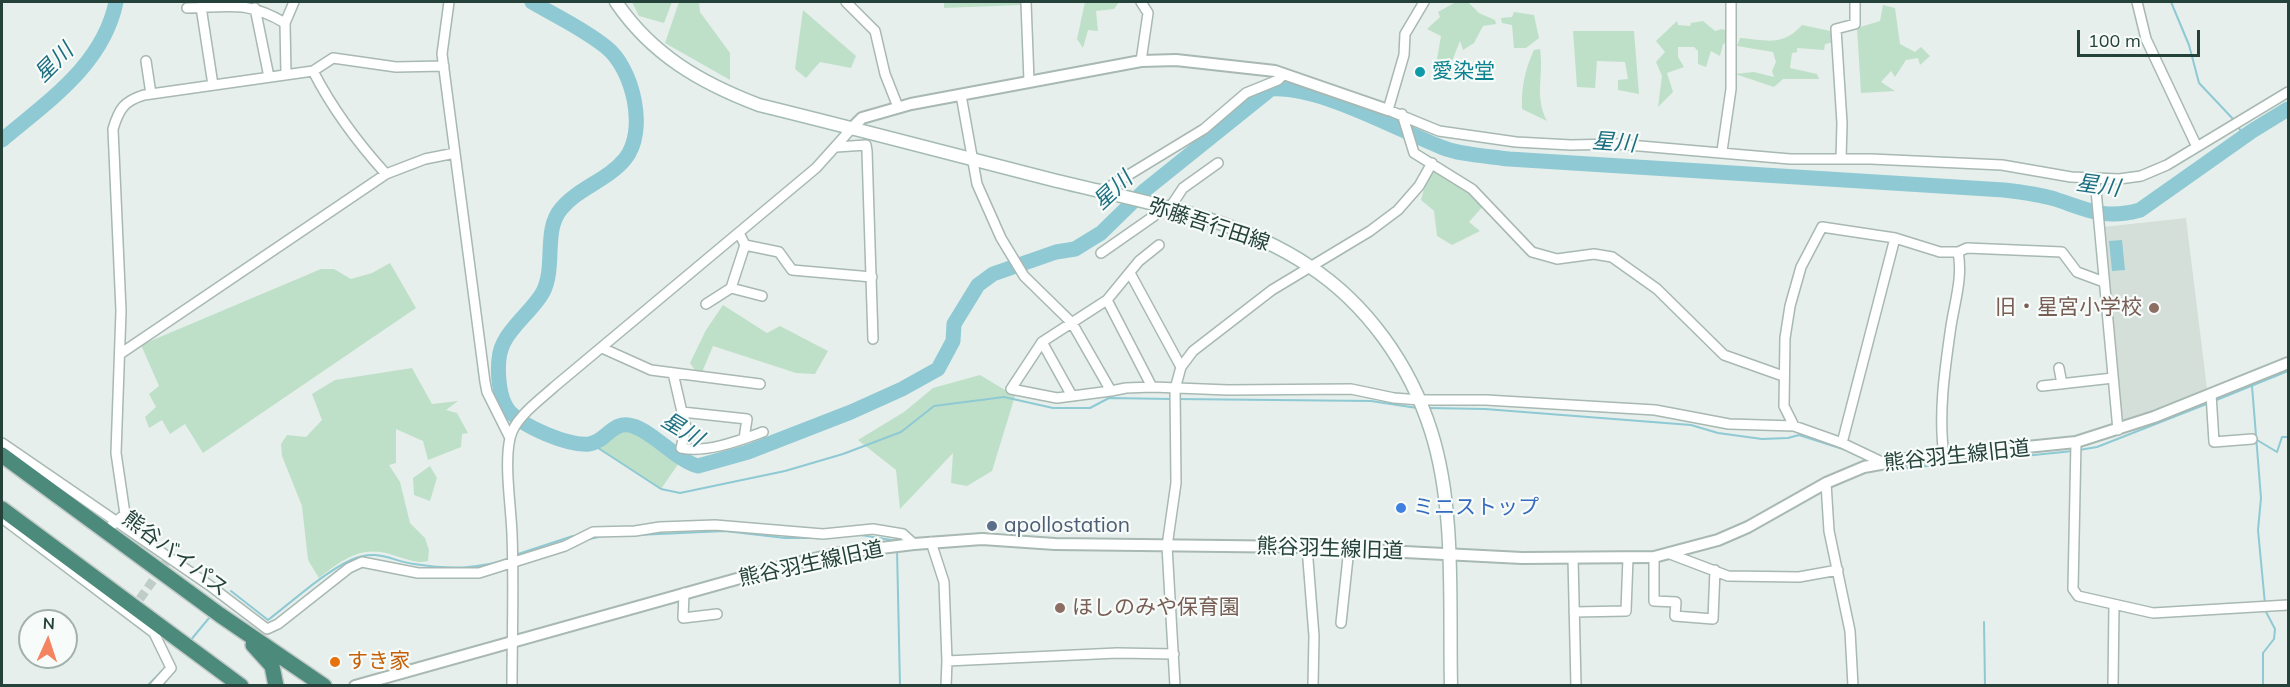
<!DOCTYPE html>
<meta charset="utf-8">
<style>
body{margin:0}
#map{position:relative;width:2290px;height:687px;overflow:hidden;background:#e6efeb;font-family:Mulish,sans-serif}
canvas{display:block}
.frame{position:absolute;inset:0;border:3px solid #24423a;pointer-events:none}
.north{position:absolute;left:18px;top:609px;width:60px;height:60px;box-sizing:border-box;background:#f7fbf9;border:2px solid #a3b1ad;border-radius:50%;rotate:3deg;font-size:16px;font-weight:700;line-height:24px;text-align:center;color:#24423a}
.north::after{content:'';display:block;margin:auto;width:21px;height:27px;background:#f4845f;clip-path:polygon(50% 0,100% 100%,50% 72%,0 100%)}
.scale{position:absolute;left:2077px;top:30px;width:123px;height:27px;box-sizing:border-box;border:3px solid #24423a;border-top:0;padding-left:8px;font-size:18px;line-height:21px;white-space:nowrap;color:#24423a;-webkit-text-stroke:4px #f7fbf9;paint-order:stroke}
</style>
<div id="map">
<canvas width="2290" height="687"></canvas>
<div class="frame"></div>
<div class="north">N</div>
<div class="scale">100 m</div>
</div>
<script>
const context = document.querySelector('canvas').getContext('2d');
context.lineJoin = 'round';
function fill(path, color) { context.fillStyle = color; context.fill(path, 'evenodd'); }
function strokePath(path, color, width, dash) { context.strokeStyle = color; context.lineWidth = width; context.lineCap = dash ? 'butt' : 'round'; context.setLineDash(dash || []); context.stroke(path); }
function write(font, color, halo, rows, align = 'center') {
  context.font = font + ' Mulish,"Noto Sans JP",sans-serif'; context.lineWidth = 4.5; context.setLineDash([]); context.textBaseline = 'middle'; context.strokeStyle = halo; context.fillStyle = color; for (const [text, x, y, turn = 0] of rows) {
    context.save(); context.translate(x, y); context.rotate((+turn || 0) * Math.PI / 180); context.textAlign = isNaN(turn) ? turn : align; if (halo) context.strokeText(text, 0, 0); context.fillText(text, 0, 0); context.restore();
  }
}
fill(new Path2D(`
 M2186 218 2207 389 2122 423 2103 227Z`), '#d4dfda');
fill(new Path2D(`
 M632 2H672L664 23 639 16Z
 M679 2H699L700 12 730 53V80L665 43Z
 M944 2H1020L1021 5 944 8Z
 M1085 2H1119L1114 9 1096 11 1098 31 1088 30 1083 48 1077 39Z
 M1468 2 1479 13 1495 20 1496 24 1483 26 1474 43 1463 50 1460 41 1450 66 1436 65 1441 36 1427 29 1440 17 1438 12 1454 3Z
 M1883 5 1895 8 1900 44 1915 52 1921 47 1930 56 1920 65 1918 58 1906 60 1895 77 1891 71 1881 82 1895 91 1861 93 1857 28 1880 21Z
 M803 10 856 56 851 68 820 62 806 78 795 69Z
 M1514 12 1534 15 1539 38 1526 48H1514L1512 25 1502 23 1501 18 1512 17Z
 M1677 21 1678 25 1690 26 1691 23 1703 21 1715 31 1722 29 1736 34 1731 42 1723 44 1720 56 1711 51 1706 67 1698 64V51L1694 47H1678V57L1684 67 1667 73 1673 92 1658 107 1662 76 1656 62 1665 52 1656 41Z
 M1802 25 1835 32 1834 42 1825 44 1824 50 1797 48V52L1792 53 1790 68 1817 74 1819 79H1783L1774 87 1735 74 1754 72 1774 77 1772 71 1776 62 1773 52 1737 46 1740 38C1767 40 1782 47 1802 25Z
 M1573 31H1634L1639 94 1618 90V80L1628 79 1625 62 1597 61 1595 88 1577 87Z
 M1540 49C1544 77 1534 96 1547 121L1522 109C1521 88 1525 69 1534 50Z
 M1430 167 1448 174 1485 204 1469 222 1480 231 1452 245 1437 236 1434 211 1421 200Z
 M390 263 416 308 203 453 185 424 170 434 162 420 149 428 145 417 156 407 149 394 159 386 141 345 321 269H334L351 279 372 273Z
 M723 305 767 333 780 326 828 351 815 374 796 373 713 346 700 377 690 363 706 330Z
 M412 368 432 404 458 401 446 410 457 413 468 433 462 434 461 447 428 460 423 441 396 429V463L389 465 400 482 410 523 425 538 429 550 428 561C417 564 407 559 396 556 362 544 345 558 319 578L308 560 302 506 282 456 281 444 287 435 306 437 322 420 312 394 335 380Z
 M980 375 1015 396 992 471 967 486 951 483 953 453 900 509 896 470 858 440 904 412 933 388Z
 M619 425 633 426 683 457 661 489 592 444Z
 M430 466 437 478 430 501 414 495 413 478Z`), '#bfe0c8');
fill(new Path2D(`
 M2122 240 2125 270 2112 271 2109 241Z`), '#8ec9d4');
strokePath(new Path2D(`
 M2171 2 2189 45 2199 83 2234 120
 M2237 125 2244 136
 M2252 386 2261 498 2258 530 2265 604
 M1177 399 1371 401 1417 408
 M2214 401 2288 371
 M1428 408 1485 409 1691 425 1718 433 1762 439 1788 438 1799 435 1849 451
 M2257 440 2277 452 2282 437H2288
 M592 444 661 489 680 493 785 471 843 454 901 432 934 406 1004 397 1053 408H1090L1109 398 1171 399
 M2079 450 2097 447 2209 403
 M1888 470 2073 451
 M637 535 725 531 785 538H820
 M861 535 897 541
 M589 539 604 536
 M897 549 900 686
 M515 555 573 536 574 539
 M231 591 268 620C293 601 323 573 351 560 378 548 391 561 414 564 447 569 479 570 510 558
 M1984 622 1985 686
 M190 641 209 618
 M147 686 162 671
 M2263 686V653L2274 639 2275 629 2265 610`), '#8ec9d4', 2);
strokePath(new Path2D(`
 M532 2C556 16 584 29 606 47 633 68 648 131 625 159 608 180 578 188 561 209 543 230 556 267 543 292 533 310 513 324 504 342 495 358 497 398 510 412 524 427 568 446 589 444 606 442 613 419 633 426 655 433 677 461 698 466L748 452 851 412 902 389 938 369 953 341 954 324 978 285 993 274 1056 252 1075 249 1101 233 1144 191 1271 89C1320 86 1394 128 1441 147 1460 155 1488 156 1509 159L2004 190C2021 192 2038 194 2055 199 2088 210 2105 220 2140 210L2252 131 2288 109
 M2 140C48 101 103 65 116 2`), '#8ec9d4', 15);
strokePath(new Path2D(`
 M132 610 169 558`), '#bfccc8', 9, [9, 4.5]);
const minor = new Path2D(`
 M449 2 442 54 485 382 487 392 510 438
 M846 2 875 31 885 74 898 107
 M1026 2 1029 81
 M1141 2 1148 13 1141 61
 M1424 2 1405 34 1404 55 1388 110 1439 131 1516 142 1571 145 1617 144 1790 159H1871L2002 165 2071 177 2119 179 2141 176 2167 165 2288 92
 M2137 2 2146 39 2197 147
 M201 7 213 85
 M187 8C229 7 246 0 285 23L286 75
 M255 8 269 77
 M285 23 294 2
 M146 61 151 94
 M313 71 333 58 396 67 444 66
 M961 95 977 184 1001 238 1024 276 1072 323 1111 391 1126 388 1152 387 1228 390 1351 389 1394 398 1420 400H1486L1655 410 1729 424 1794 426 1842 443 1882 462
 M1402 114 1414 153 1472 189 1532 252 1557 259 1594 254 1612 257 1657 289 1724 355 1783 376
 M836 147 866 145 867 151 873 339
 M1722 151 1731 89V2
 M1841 159 1842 123 1836 29 1855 24V2
 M2095 179 2118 430
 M1107 193 1112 185 1204 129 1246 93 1278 80 1284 74
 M1169 209 1183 188 1218 163
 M739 233 745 245 779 252 792 270 872 277
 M1101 253 1154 216 1160 207
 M1130 273 1181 367
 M731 288 762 296
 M1107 300 1139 261 1159 245
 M706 304 731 288 745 245
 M1042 342 1072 396
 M602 348 651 370 760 384
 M120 354 386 174 425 159 455 153
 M2059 368 2062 384
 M673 373 682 412 747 419 744 439
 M2042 386 2113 378
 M1111 391 1057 398 1011 389 1042 342 1107 300 1152 387
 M2211 394 2214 442 2252 439
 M682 412 686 427 681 448C707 453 738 441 763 432
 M1794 426 1784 406 1785 338 1790 306 1801 267 1822 227 1895 238 1940 252H1958L1967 248 2062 252 2077 272 2104 282
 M2076 442 2073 589 2078 596 2153 613 2288 605
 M2 443 209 585 267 629 278 624 349 568 362 562 418 573H479L565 546 593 532 635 531 660 527 715 525 823 534 873 529 903 534 914 544
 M1842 443 1895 238
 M1944 456C1938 413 1945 368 1951 326 1955 301 1963 276 1958 252
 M1826 483 1829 531 1850 631 1853 686
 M2 518 154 633 171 668 155 686
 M112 525 125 514 116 453 121 311 113 129C119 109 124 101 144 95L313 71C333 110 357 142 386 174
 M931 542 944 582 947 661 1117 653 1174 654
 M1307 547 1314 636 1313 686
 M1670 554 1728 576 1799 577 1838 570
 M1654 557V601L1676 602 1675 616 1713 619 1715 570
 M1573 558 1576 686
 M684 593 683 618 717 614
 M1574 612 1626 611 1628 558
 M1341 623 1349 548
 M512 686C512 635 514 585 512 534 511 506 504 465 510 438 514 418 540 400 554 387L816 168 852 128
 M946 686 947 661
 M1175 686 1167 546 1176 483 1175 389 1181 367 1193 351 1272 290 1370 231 1398 210 1419 186 1432 163
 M2113 686 2114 605`);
const tertiary = new Path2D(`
 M852 128 862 118 911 104 1141 61 1176 60 1275 71 1388 110
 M355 686 776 568 839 553 914 544 982 539 1055 544 1307 547 1522 558 1654 557 1718 540 1748 527 1826 483 1864 467 1908 459 2076 442 2154 417 2288 363`);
const secondary = new Path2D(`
 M616 2C652 55 701 83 759 105 857 129 955 155 1053 180 1138 201 1235 216 1309 266 1367 304 1410 365 1431 431 1456 509 1449 604 1451 686`);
const trunk = new Path2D(`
 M2 455 220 615 324 686
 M2 509 241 686
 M253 645 272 666 276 686`);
strokePath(minor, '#a8b8b2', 12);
strokePath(tertiary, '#a8b8b2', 14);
strokePath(secondary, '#a4bbb3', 15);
strokePath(trunk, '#c2cac8', 18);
strokePath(minor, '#fff', 9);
strokePath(tertiary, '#fff', 10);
strokePath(secondary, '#fff', 12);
strokePath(trunk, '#4c8a7c', 15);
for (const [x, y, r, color] of [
 [1420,72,6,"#0f9aa8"],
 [2154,308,6,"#8d6e63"],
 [1401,508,6,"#3f7fe0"],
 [992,526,6,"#5c6f8a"],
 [1060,608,6,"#8d6e63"],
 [335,662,6,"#e8710a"]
]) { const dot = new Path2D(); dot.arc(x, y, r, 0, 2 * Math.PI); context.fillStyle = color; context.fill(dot); strokePath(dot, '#f7fbf9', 2); }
write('21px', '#0d838f', '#f7fbf9', [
 ["愛染堂",1432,72]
], 'left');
write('21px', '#24423a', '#f7fbf9', [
 ["弥藤吾行田線",1209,225,18],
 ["熊谷羽生線旧道",1957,456,-6],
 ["熊谷羽生線旧道",1330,549,2],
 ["熊谷バイパス",175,554,37],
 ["熊谷羽生線旧道",811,564,-12]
]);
write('21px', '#785e54', '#f7fbf9', [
 ["旧・星宮小学校",2142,308],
 ["ほしのみや保育園",1072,608,"left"]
], 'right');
write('21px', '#366cbe', '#f7fbf9', [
 ["ミニストップ",1413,508]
], 'left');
write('21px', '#4e5e75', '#f7fbf9', [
 ["apollostation",1004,526]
], 'left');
write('21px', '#c56008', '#f7fbf9', [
 ["すき家",347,662]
], 'left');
write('italic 22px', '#1c6f80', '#f7fbf9', [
 ["星川",54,63,-45],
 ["星川",1614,143,4],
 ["星川",2098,186,8],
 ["星川",1113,191,-43],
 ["星川",682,430,31]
]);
</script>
